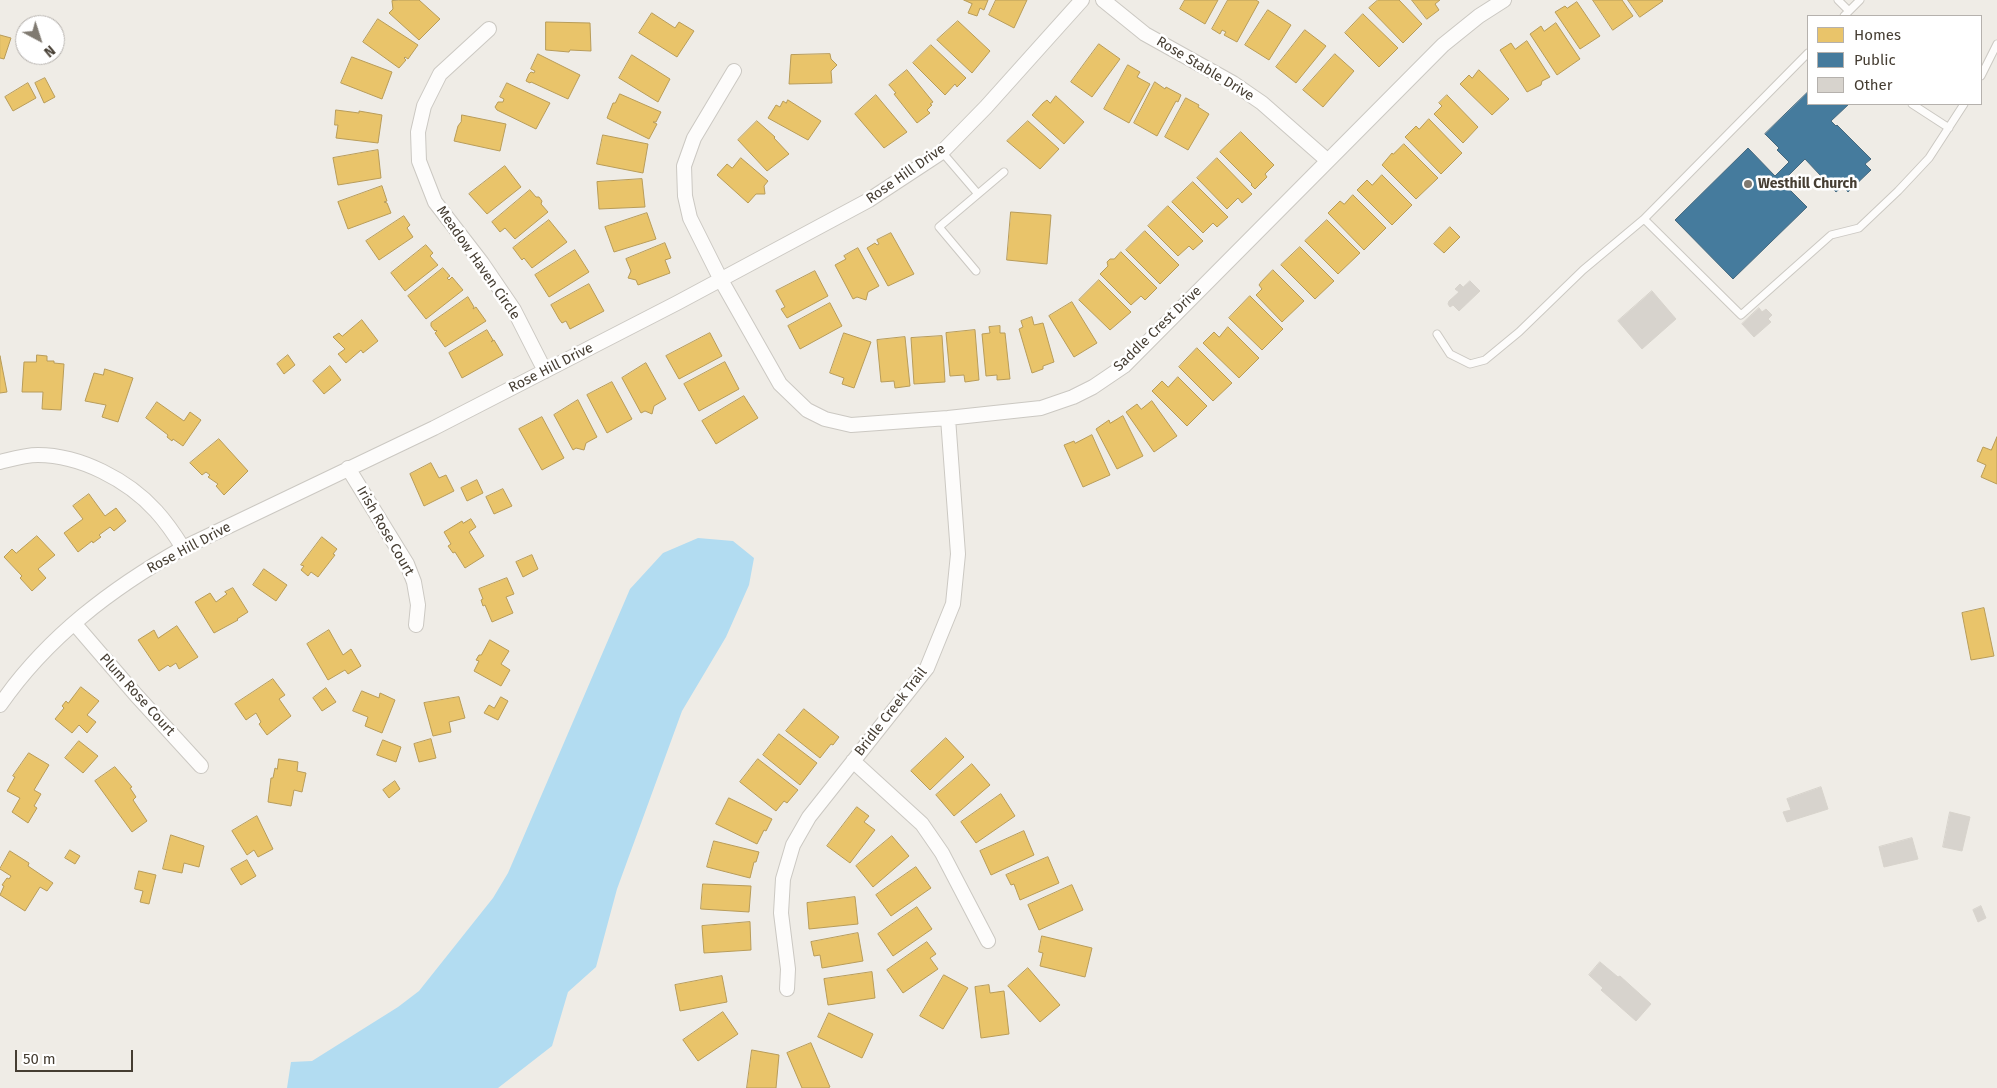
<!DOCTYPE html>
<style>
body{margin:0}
#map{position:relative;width:1997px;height:1088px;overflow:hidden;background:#efece6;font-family:"Fira Sans",sans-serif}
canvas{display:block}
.legend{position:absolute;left:1807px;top:15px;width:175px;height:90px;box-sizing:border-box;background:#fff;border:1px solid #b5b1ad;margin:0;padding:6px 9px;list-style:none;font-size:15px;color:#453d32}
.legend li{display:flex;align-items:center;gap:10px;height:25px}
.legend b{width:25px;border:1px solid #b5b1ad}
.north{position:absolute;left:15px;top:15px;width:50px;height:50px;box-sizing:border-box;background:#fff;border:1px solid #b5b1ad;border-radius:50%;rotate:140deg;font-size:14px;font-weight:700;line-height:20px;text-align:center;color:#453d32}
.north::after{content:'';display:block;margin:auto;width:18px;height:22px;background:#807a71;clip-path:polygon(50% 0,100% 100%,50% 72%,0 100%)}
.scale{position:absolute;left:15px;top:1050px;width:118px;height:22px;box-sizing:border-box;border:2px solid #453d32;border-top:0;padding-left:6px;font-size:15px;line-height:18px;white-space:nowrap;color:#453d32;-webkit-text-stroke:4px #fff;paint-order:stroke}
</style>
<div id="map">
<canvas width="1997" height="1088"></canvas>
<ul class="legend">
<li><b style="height:14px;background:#e9c46a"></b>Homes</li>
<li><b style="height:14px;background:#457b9d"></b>Public</li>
<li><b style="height:14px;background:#d7d3cd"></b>Other</li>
</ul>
<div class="north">N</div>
<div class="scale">50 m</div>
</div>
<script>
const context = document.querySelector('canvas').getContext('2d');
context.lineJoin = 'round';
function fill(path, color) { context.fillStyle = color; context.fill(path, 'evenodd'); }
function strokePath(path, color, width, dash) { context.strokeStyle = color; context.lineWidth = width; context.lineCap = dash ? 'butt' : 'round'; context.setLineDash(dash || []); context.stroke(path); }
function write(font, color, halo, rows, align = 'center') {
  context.font = font + ' "Fira Sans",sans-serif'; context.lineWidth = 5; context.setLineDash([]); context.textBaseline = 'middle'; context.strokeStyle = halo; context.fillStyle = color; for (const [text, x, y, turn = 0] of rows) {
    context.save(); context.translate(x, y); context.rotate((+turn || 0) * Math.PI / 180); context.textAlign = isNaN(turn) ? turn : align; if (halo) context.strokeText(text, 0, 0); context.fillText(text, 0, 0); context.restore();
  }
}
fill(new Path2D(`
 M698 538 733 541 754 558 749 585 726 637 682 711 617 889 596 967 568 992 552 1046 498 1088H287L291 1062 312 1061 398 1007 419 991 493 898 508 873 630 589 663 553Z`), '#b2dcf1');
const homes = new Path2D(`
 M399 0H419L440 19 419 40 389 13 393 9 392 1Z
 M964 0H988L984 10 980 8 977 16 968 13 972 4Z
 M996 0H1027L1014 28 989 15Z
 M1185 0H1218L1205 24 1180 9Z
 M1228 0H1256L1259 2 1237 42 1224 35 1226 32 1222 30 1220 34 1212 29Z
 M1378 0H1399L1422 24 1403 43 1369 8Z
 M1412 0H1440L1435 4 1439 10 1427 19Z
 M1593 0H1622L1633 16 1613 30Z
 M1628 0H1662L1663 1 1640 17Z
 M1577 2 1600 36 1580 49 1555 12 1565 6 1567 8Z
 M1268 10 1291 25 1269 60 1245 45Z
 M652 13 675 28 679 22 694 31 677 57 639 33Z
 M1363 14 1398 48 1379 67 1345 33Z
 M378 19 418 45 408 59 405 57 404 58 406 60 399 68 363 42Z
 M958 21 990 51 972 73 937 40Z
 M546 22 590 23 591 51 570 50 569 52 546 50Z
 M1556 23 1580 59 1557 75 1530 34 1541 26 1544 31Z
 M1305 30 1326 46 1296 83 1276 67Z
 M0 35 11 38 4 59 0 58Z
 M1527 41 1550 77 1542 81 1541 85 1527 92 1500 50 1511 43 1515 49Z
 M1099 44 1120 59 1092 97 1071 82Z
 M931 45 966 78 957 87 955 84 945 95 913 63Z
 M538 54 580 75 568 99 531 82 530 83 526 81 529 74 531 72 534 73 535 71 531 69Z
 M830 54 831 59 837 65 831 71 832 83 789 84 791 55Z
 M1335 54 1354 71 1323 107 1303 90Z
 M632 55 670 79 658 102 619 78Z
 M352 57 392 72 382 99 341 83Z
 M1128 65 1140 72 1137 77 1150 84 1129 123 1104 109Z
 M907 70 933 102 930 104 932 105 927 110 930 113 917 123 894 94 896 93 889 85Z
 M1479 70 1509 99 1492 115 1460 84 1469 75 1472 78Z
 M45 78 55 97 44 103 35 83Z
 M1155 82 1165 89 1166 87 1181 95 1178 102 1176 101 1157 136 1134 123Z
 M28 83 36 98 13 111 5 97Z
 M507 83 550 103 536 129 497 110 495 107 498 102H503L504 99 500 97Z
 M620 94 661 112 656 122H653L657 124 649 139 607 118 613 103H615Z
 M876 95 907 132 884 148 855 114Z
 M1447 95 1478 127 1463 143 1434 114 1442 106 1439 103Z
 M1056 96 1084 122 1064 144 1032 115 1043 103 1047 100 1050 103Z
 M1186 98 1199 105 1198 107 1209 114 1188 150 1165 137Z
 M788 100 821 121 808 140 768 118 776 105 780 107 783 101 786 103Z
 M336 110 359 113V111L382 115 378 143 336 138 338 125H335Z
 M462 115 506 124 500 151 454 141 458 126 461 122Z
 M1429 119 1462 153 1441 174 1405 137 1416 126 1419 129Z
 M757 121 775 137 774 138 789 154 767 171 738 140Z
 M1028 121 1059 149 1040 169 1007 141Z
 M1241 132 1274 165 1265 174 1267 177 1255 189 1251 185 1252 184 1220 152Z
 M603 135 648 144 643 173 597 164Z
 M1404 144 1438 178 1416 199 1382 165 1392 153 1393 154Z
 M378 150 381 178 338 185 333 158Z
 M741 158 768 181 764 186 765 194H756L748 203 717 175 727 164 732 168Z
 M1217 158 1252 194 1242 203 1238 198 1227 209 1197 178Z
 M505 166 521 187 487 214 469 194Z
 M1382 175 1412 205 1392 225 1357 190 1367 180 1372 185Z
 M642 179 645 207 599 209 597 182Z
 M1193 182 1228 217 1217 227 1213 223 1203 233 1172 202Z
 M382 186 387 201 384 202 387 203 391 213 348 229 338 202Z
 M530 190 536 197H539L542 201 541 204 548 212 515 239 505 228 500 232 492 222Z
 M1353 195 1386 228 1364 250 1328 213 1340 201 1344 204Z
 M1168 206 1203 241 1193 250 1189 246 1178 256 1148 226Z
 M1011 212 1051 215 1047 264 1007 260Z
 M647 213 656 239 614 252 605 227Z
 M404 216 410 225 407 228 413 237 379 260 366 241Z
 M549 220 567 242 532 268 524 258 522 260 513 248Z
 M1327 220 1360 253 1338 274 1305 241Z
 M1450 227 1460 237 1444 253 1434 244Z
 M1145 231 1179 265 1160 284 1126 250Z
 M891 233 914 274 888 286 867 248 875 243 877 245 879 244 877 240Z
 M665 243 671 258 665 260 670 273 638 285 636 280 628 278 631 271 626 259Z
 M426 245 433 253 430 256 438 265 405 291 391 273Z
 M1300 247 1334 281 1315 299 1281 265Z
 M858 248 879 286 868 292 866 300 857 297 853 299 835 265 846 259 844 256Z
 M575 250 589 272 549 297 535 275Z
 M1121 252 1157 288 1145 300 1141 296 1131 305 1100 274 1108 266 1107 262 1110 259H1114Z
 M443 268 450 276 447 278 449 280 452 277 463 290 426 319 408 296Z
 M1273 270 1304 301 1282 322 1256 295 1262 289 1259 285 1261 282Z
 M815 271 828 296 787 318 781 309 785 307 776 291Z
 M1099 280 1131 312 1110 330 1079 300Z
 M589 284 604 311 570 329 566 321 562 323 559 319 551 305Z
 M1250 296 1283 329 1262 350 1229 318Z
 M468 297 474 307 473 309 476 307 486 321 445 347 435 333 437 331 436 330 435 331 431 326V323Z
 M1072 302 1097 343 1074 357 1049 316Z
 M830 303 842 326 800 349 788 326Z
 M1032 317 1034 325 1043 323 1054 362 1043 366V369L1032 373 1019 329 1023 327 1021 321Z
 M362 320 378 341 363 353 361 350 346 363 338 354 345 349 333 337 339 333 342 336Z
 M1000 326V333H1005L1010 379 997 380V375L986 376 982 334 990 333 989 327Z
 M1228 327 1259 358 1239 378 1203 343 1214 332 1219 337Z
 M487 330 493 340 491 342 494 340 503 355 462 378 449 353Z
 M975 330 979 380 965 382 964 375 950 376 946 333Z
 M710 333 722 356 679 379 666 356Z
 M844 333 871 342 854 388 842 384 844 378 830 373Z
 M942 336 945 382 914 384 911 338Z
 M905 337 910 386 895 388 894 381 881 382 877 340Z
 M1197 348 1232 383 1213 401 1179 367Z
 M37 355 47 356V361H54V363L64 364 61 410 42 409 43 392H22L24 362H36Z
 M288 355 295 365 284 374 277 364Z
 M0 356 7 392 0 393Z
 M725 362 739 389 699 411 684 384Z
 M646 363 666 399 654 406 652 414 645 411 641 413 622 378Z
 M330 366 341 380 324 394 313 381Z
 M105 369 133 378 118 422 102 417 106 405 85 401 94 373 103 375Z
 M1178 377 1207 406 1187 426 1152 391 1162 381 1168 387Z
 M612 382 632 419 607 433 587 395Z
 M744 396 758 418 716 444 702 421Z
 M578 400 597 437 586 443 584 450 576 448 573 450 554 415Z
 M1152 401 1177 436 1154 452 1126 412 1137 404 1141 409Z
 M157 402 184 421 190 412 201 420 183 446 173 439 172 441 167 437 168 435 146 418Z
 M1123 416 1143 456 1117 469 1096 429 1109 420 1110 423Z
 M542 417 564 458 542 470 519 429Z
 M1092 435 1110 475 1083 487 1064 445 1074 441 1075 443Z
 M1997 437V484L1981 477 1986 465 1977 461 1983 447 1991 450Z
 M219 439 248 471 224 495 216 486 218 484 208 477 210 475 206 472 202 475 190 463Z
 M431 463 439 478 446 475 454 491 424 506 410 474Z
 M477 480 483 493 467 501 461 488Z
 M503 489 512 506 494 514 486 497Z
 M89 494 105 516 116 508 126 521 114 531 110 527 99 535 101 537 93 543 92 541 78 552 64 533 83 519 73 506Z
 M471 519 476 527 469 532 484 556 465 568 455 552 453 553 448 546 451 544 444 532 462 521 463 523Z
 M37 536 55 555 38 569 46 578 32 591 20 578 22 576 4 557 12 549 16 553Z
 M322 537 337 549 333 554 335 555 318 577 311 572 308 576 301 570 304 566 301 565Z
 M532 555 538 569 523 577 516 562Z
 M264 569 287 585 276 601 253 585Z
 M507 578 514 594 506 597 513 613 492 622 485 605 483 606 481 600 483 599 479 589Z
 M233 588 248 612 237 619 238 620 214 633 195 602 210 593 216 602 227 594 225 592Z
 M1984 608 1994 656 1971 660 1962 613Z
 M177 626 198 657 179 669 176 663 170 667 168 665 159 671 138 640 154 630 158 638Z
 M329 630 343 655 351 649 361 666 348 674 345 670 328 680 307 644Z
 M490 640 509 651 501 664 510 670 501 686 474 671 479 661 476 660 479 655H481Z
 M273 679 285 695 279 699 291 716 267 735 259 724 261 722 256 713 246 720 235 704Z
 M81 687 99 701 87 715 96 722 87 733 79 725 72 733 55 719 64 708 62 706 66 701 68 703Z
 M326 688 336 702 322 711 313 698Z
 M362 691 379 698 380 693 395 700 382 733 365 726 368 717 353 711Z
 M459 697 465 718 449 722 451 732 433 736 424 703Z
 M501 697 508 701 498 720 484 713 489 705 494 708Z
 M804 709 839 737 833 745 831 744 820 758 786 731Z
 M779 734 817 763 800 785 763 755Z
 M946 738 964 757 930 790 911 771Z
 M431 739 436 758 419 762 414 744Z
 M383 740 401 747 396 762 377 755Z
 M79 741 98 756 83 773 65 758Z
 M29 753 49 765 34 790 41 794 34 806 37 808 28 823 12 812 20 798 7 791 15 777 13 776Z
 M279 759 298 762 297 771 306 773 302 792 294 790 291 806 268 802 271 778H273L275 768 277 769Z
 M758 759 798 790 787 803 784 801 776 811 740 782Z
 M972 764 990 785 954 816 936 795Z
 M115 767 132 787 130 788 136 797 133 800 147 821 132 832 95 781Z
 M395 781 400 789 389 798 383 790Z
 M1001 794 1015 816 976 843 961 822Z
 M729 798 772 819 766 831 764 830 757 844 716 824Z
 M857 807 869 816 864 822 875 830 850 863 827 846Z
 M257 816 273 849 258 857 254 850 247 855 232 831Z
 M1024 831 1034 855 991 875 980 851Z
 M171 835 204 846 199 867 184 863 182 873 163 869Z
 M892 836 909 856 873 887 856 866Z
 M714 841 759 852 756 862H754L750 878 707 867Z
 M70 850 80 856 75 864 65 858Z
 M10 851 29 863 28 866 53 883 47 891 40 887 25 911 0 895 4 886 2 885 7 878 9 879 11 876 0 869Z
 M1048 857 1059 883 1020 900 1014 884 1011 885 1006 875Z
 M247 860 256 876 241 885 231 869Z
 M916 867 931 888 891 916 876 895Z
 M139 871 156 875 149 904 140 902 143 891 135 889Z
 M703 884 751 886 749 912 701 909Z
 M1072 885 1083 910 1039 930 1028 905Z
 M855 897 858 924 809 929 807 903Z
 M917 907 932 929 893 956 878 934Z
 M750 922 751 950 704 953 702 926Z
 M858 933 863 961 822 968 820 955 814 956 811 942Z
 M1042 936 1092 948 1085 977 1040 966 1043 953 1039 952Z
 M927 942 936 954 930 958 938 969 903 993 887 970Z
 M1028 968 1060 1005 1040 1022 1008 986Z
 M872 972 875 998 828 1005 824 979Z
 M944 975 968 988 943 1029 920 1016Z
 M722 976 727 1002 680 1011 675 985Z
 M989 985 990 993 1004 991 1009 1034 981 1038 975 987Z
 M723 1012 738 1034 698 1061 683 1040Z
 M829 1013 873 1034 862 1058 818 1037Z
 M811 1043 830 1087 828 1088H802L787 1053Z
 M752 1050 779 1055 776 1088H747Z`);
fill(homes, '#e9c46a');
strokePath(homes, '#b89c59', 1);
const public = new Path2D(`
 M1808 92V104H1849L1831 121 1836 126 1837 125 1871 159 1865 164 1871 170 1848 192 1843 186 1836 192 1805 159 1782 182 1807 207 1733 279 1675 220 1748 148 1775 176 1789 162 1777 150 1779 148 1765 134Z`);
fill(public, '#457b9d');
strokePath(public, '#45687d', 1);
const building = new Path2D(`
 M1470 281 1480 291 1459 311 1453 305 1450 307 1448 304 1449 301 1459 292 1455 289 1460 284 1463 287Z
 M1652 291 1676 319 1642 349 1618 321Z
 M1759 308 1762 312 1766 309 1772 315 1768 319 1771 322 1754 337 1742 324Z
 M1821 787 1828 809 1787 822 1783 812 1791 810 1787 799Z
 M1950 812 1970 817 1962 851 1943 847Z
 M1912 838 1918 859 1884 867 1879 847Z
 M1981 906 1986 918 1978 922 1973 910Z
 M1600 962 1618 977 1620 976 1651 1004 1636 1021 1601 990 1603 988 1589 975Z`);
fill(building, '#d7d3cd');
strokePath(building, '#d7d3cc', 1);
const service = new Path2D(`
 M1838 0 1849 11
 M1844 16 1860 0
 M1808 53 1644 219 1741 315 1831 235 1859 228 1898 191 1929 158 1964 104
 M1981 76 1997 44
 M1912 104 1949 128
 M942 152 978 194 939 227 976 271
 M978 194 1004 172
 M1437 334 1450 354 1470 364 1485 360 1519 332 1583 270 1644 219`);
const minor = new Path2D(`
 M1103 0 1145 34 1233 83 1262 103 1328 161
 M489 29 440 74 424 106 418 132 419 161 435 202 482 263 514 310 545 371
 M734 71 694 138 684 166 685 196 690 218 721 280 780 384 807 410 825 419 851 425 948 418 1041 408 1073 397 1093 387 1124 366 1443 45 1479 16 1504 0
 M0 462C12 459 25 455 38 455 80 455 128 480 156 511 166 522 175 535 183 548
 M348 468 407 564 414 582 418 605 416 625
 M74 623 136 695 201 766
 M0 705C47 637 112 588 183 548L434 428 677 303 869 200 942 152 986 107 1082 0
 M853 761 922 824 942 853 988 941
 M787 989 788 969 781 913 783 879 793 845 809 817 927 668 953 604 958 554 948 418`);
strokePath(service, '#cbc8c2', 9);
strokePath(minor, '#cbc8c2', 16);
strokePath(service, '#fdfcfb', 7);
strokePath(minor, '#fdfcfb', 14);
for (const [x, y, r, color] of [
 [1748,184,5,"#807a71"]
]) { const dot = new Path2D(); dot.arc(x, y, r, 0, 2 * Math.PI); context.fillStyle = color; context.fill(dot); strokePath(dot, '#fff', 2); }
write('14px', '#453d32', '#fff', [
 ["Rose Stable Drive",1205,69,31],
 ["Rose Hill Drive",906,174,-35],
 ["Meadow Haven Circle",478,263,55],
 ["Saddle Crest Drive",1158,329,-44],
 ["Rose Hill Drive",551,368,-27],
 ["Irish Rose Court",385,531,60],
 ["Rose Hill Drive",189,548,-28],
 ["Plum Rose Court",137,695,48],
 ["Bridle Creek Trail",891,712,-52]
]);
write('bold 14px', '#453d32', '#fff', [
 ["Westhill Church",1758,184]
], 'left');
</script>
